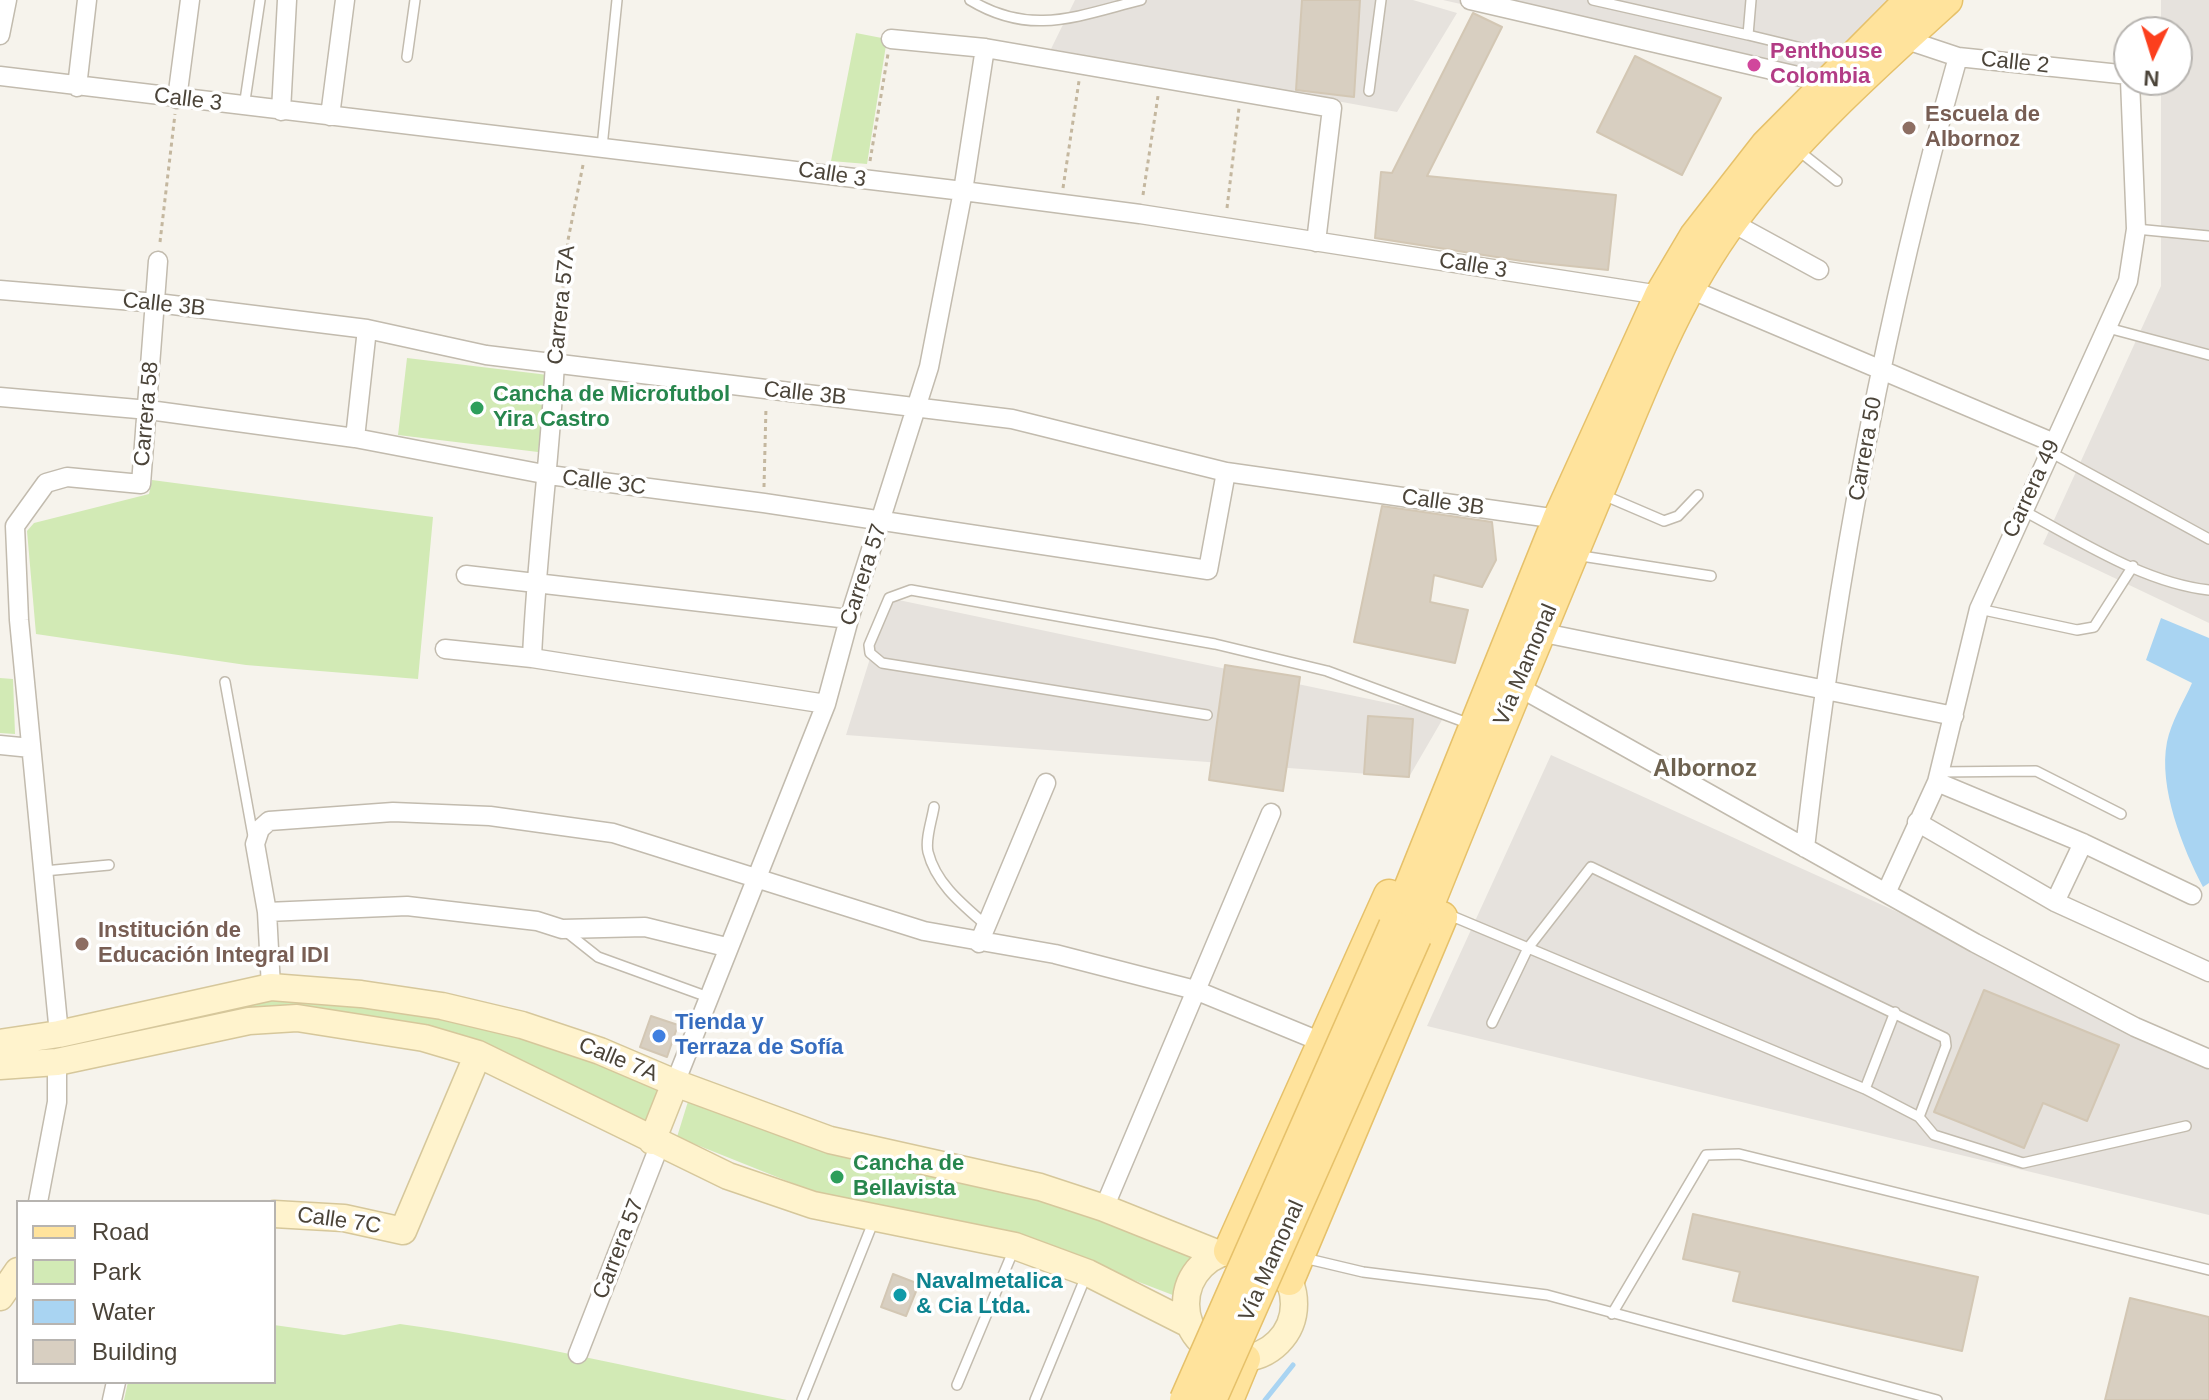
<!DOCTYPE html>
<meta charset="utf-8">
<style>
body{margin:0}
#map{position:relative;width:2209px;height:1400px;overflow:hidden;background:#f6f3ec;font-family:Arial,sans-serif}
canvas{display:block}
.legend{position:absolute;left:16px;top:1200px;width:260px;height:184px;box-sizing:border-box;background:#fff;border:2px solid #b7b4b0;margin:0;padding:10px 14px;list-style:none;font-size:24px;color:#4b4439}
.legend li{display:flex;align-items:center;gap:16px;height:40px}
.legend b{width:40px;border:2px solid #b7b4b0}
.north{position:absolute;left:2113px;top:16px;width:80px;height:80px;box-sizing:border-box;background:#fff;border:2px solid #b7b4b0;border-radius:50%;rotate:184deg;font-size:22px;font-weight:700;line-height:32px;text-align:center;color:#4b4439}
.north::after{content:'';display:block;margin:auto;width:28px;height:36px;background:#fc3f1d;clip-path:polygon(50% 0,100% 100%,50% 72%,0 100%)}
</style>
<div id="map">
<canvas width="2209" height="1400"></canvas>
<ul class="legend">
<li><b style="height:10px;background:#ffe39c"></b>Road</li>
<li><b style="height:22px;background:#d2eab5"></b>Park</li>
<li><b style="height:22px;background:#a9d4f2"></b>Water</li>
<li><b style="height:22px;background:#d8cfc1"></b>Building</li>
</ul>
<div class="north">N</div>
</div>
<script>
const context = document.querySelector('canvas').getContext('2d');
context.lineJoin = 'round';
function fill(path, color) { context.fillStyle = color; context.fill(path, 'evenodd'); }
function strokePath(path, color, width, dash) { context.strokeStyle = color; context.lineWidth = width; context.lineCap = dash ? 'butt' : 'round'; context.setLineDash(dash || []); context.stroke(path); }
function write(font, color, halo, rows, align = 'center') {
  context.font = font + ' Arial,sans-serif'; context.lineWidth = 7; context.setLineDash([]); context.textBaseline = 'middle'; context.strokeStyle = halo; context.fillStyle = color; for (const [text, x, y, turn = 0] of rows) {
    context.save(); context.translate(x, y); context.rotate((+turn || 0) * Math.PI / 180); context.textAlign = isNaN(turn) ? turn : align; if (halo) context.strokeText(text, 0, 0); context.fillText(text, 0, 0); context.restore();
  }
}
fill(new Path2D(`
 M1075 0H1413L1457 13 1397 112 1051 49Z
 M1443 0H1902L1818 85Z
 M2161 0H2209V623L2043 544 2161 286V80H2177V32H2161Z
 M889 598 1445 715 1409 777 846 735Z
 M1551 755 2209 1053V1215L1427 1026Z`), '#e6e2dd');
fill(new Path2D(`
 M856 33 887 39 867 164 831 161Z
 M407 358 548 375 538 452 398 435Z
 M152 480 433 517 418 679 246 665 36 634 27 531 34 523 149 494Z
 M0 678 13 679 15 734 0 733Z
 M275 996 381 1005 485 1026 665 1085 647 1124 481 1045 275 1013 49 1057 0 1051Z
 M690 1095 961 1174 1205 1254 1188 1270 1183 1299 1017 1235 812 1191 677 1137Z
 M400 1324C530 1342 658 1374 787 1400H124L128 1382H274V1325L344 1335Z`), '#d2eab5');
fill(new Path2D(`
 M2161 618 2209 638V883L2203 887C2183 849 2158 787 2167 742 2171 722 2184 701 2192 683L2146 660Z`), '#a9d4f2');
strokePath(new Path2D(`
 M1265 1400 1293 1365`), '#a9d4f2', 5);
const building = new Path2D(`
 M1302 0H1360L1354 97 1296 90Z
 M1473 13 1502 27 1427 176 1616 195 1608 270 1522 261 1375 238 1381 172 1392 173Z
 M1635 56 1721 98 1682 175 1597 132Z
 M1382 506 1492 522 1496 560 1482 587 1434 575 1430 602 1468 610 1455 663 1354 642Z
 M1225 665 1300 677 1283 791 1209 780Z
 M1368 716 1413 719 1409 777 1364 774Z
 M1984 990 2119 1045 2087 1121 2043 1103 2024 1148 1934 1112Z
 M651 1016 678 1025 667 1057 640 1047Z
 M1693 1214 1978 1277 1962 1351 1733 1301 1740 1272 1683 1259Z
 M893 1274 919 1284 906 1316 881 1307Z
 M2130 1298 2209 1317V1400H2105Z`);
fill(building, '#d8cfc1');
strokePath(building, '#d3c7b4', 2);
const lane = new Path2D(`
 M970 0C1031 37 1077 16 1141 0
 M1593 0 1748 35
 M1751 0 1748 35 1843 58
 M407 57 415 0
 M1369 91 1381 0
 M244 107 260 0
 M602 147 617 0
 M1799 151 1837 181
 M2136 229 2209 236
 M2108 328 2209 355
 M2050 452 2209 539
 M1601 494 1664 521 1678 516 1698 495
 M2022 510C2079 540 2144 583 2209 590
 M1575 555 1711 576
 M1979 609 2077 630 2094 627 2133 566
 M225 682 253 836
 M1207 715 882 663 870 653 869 645 889 598 911 590 1215 644 1327 671 1470 724
 M1939 772 2036 771 2121 814
 M934 807C932 820 925 839 928 852 936 884 963 905 987 926
 M44 871 109 865
 M1447 914 1865 1089 1919 1117 1934 1135 2023 1163 2186 1126
 M564 930 598 957 708 997
 M1492 1023 1528 948 1591 867 1945 1038 1946 1046 1919 1117
 M1865 1089 1895 1012
 M1304 1258 1363 1272 1547 1295 1937 1400
 M1612 1314 1706 1155 1739 1154 2209 1270
 M957 1385 1014 1249
 M802 1400 874 1220
 M1035 1400 1086 1276`);
const street = new Path2D(`
 M1470 0 1828 83
 M0 35 7 0
 M891 39 985 48 1332 108 1316 242
 M1904 39 1958 57 2129 75
 M0 76 963 191 1140 214 1660 295
 M77 87 87 0
 M177 99 190 0
 M281 111 287 0
 M330 116 345 0
 M1731 222 1819 270
 M1690 289 2054 443
 M0 290 157 303 367 329 486 355 1012 419 1226 472 1558 519
 M0 397 149 410 355 438 549 475 764 503 1208 570 1226 472
 M355 438 367 329
 M466 575 849 619
 M1539 632 1954 716
 M445 649 532 658 826 704
 M532 658C536 559 550 461 555 362
 M1517 686 1975 943 2135 1027 2209 1059
 M0 745 31 748
 M1937 782 2083 843 2192 895
 M1917 822 2055 902 2209 972
 M1805 848C1835 581 1885 315 1958 57
 M1886 893 1937 782 1979 609 2128 281 2136 229 2130 80
 M2055 902 2083 843
 M267 912 407 906 537 921 562 929 645 927 726 947
 M979 943 1046 783
 M271 987 267 912 255 844 260 829 269 821 393 812 490 816 613 833 924 931 1055 954 1195 990 1324 1043
 M59 1034 19 620 15 526 46 483 67 477 141 484 158 261
 M675 1083 826 704 849 619 929 367 963 191 985 48
 M38 1202 57 1102V1062
 M1104 1208 1271 813
 M578 1354 660 1144
 M112 1400 116 1382`);
const secondary = new Path2D(`
 M0 1043 59 1034 271 987 361 994 442 1006 522 1025 600 1051 675 1083 830 1140 1040 1187 1104 1208 1219 1254
 M0 1066 57 1062 249 1021 297 1018 424 1038 478 1054 728 1176 813 1205 1015 1246 1088 1273 1189 1324
 M652 1141 675 1083
 M274 1214 344 1218 403 1231 478 1054
 M1186 1304a54 54 0 1 1 108 0a54 54 0 1 1-108 0Z
 M0 1297 18 1271`);
const primary = new Path2D(`
 M1394 926 1558 519 1660 295 1695 236 1766 145 1910 0
 M1416 937C1475 789 1536 642 1597 496 1637 402 1672 302 1733 220 1794 138 1871 69 1947 0
 M1229 1251 1389 895
 M1289 1280 1442 917
 M1228 1400 1245 1359`);
strokePath(lane, '#c2bbae', 12);
strokePath(street, '#c2bbae', 21);
strokePath(secondary, '#d6c79b', 29);
strokePath(primary, '#e6c16a', 33);
strokePath(new Path2D(`
 M870 161 888 54
 M1063 188 1079 81
 M1143 195 1158 96
 M1227 208 1239 108
 M160 242 175 114
 M557 343 568 240 583 165
 M764 487 766 407`), '#c4b79f', 3, [4, 4]);
strokePath(lane, '#fff', 9);
strokePath(street, '#fff', 18);
strokePath(secondary, '#fff3cd', 26);
strokePath(primary, '#ffe39c', 30);
const primaryBridge = new Path2D(`
 M1185 1400 1394 926
 M1211 1400 1416 937`);
strokePath(primaryBridge, '#e6c16a', 33, []);
strokePath(primaryBridge, '#ffe39c', 30);
for (const [x, y, r, color] of [
 [1754,65,8,"#d1479c"],
 [1909,128,8,"#8d6e63"],
 [477,408,8,"#2e9e5b"],
 [82,944,8,"#8d6e63"],
 [659,1036,8,"#3f7fe0"],
 [837,1177,8,"#2e9e5b"],
 [900,1295,8,"#0f9aa8"]
]) { const dot = new Path2D(); dot.arc(x, y, r, 0, 2 * Math.PI); context.fillStyle = color; context.fill(dot); strokePath(dot, '#fff', 3); }
write('bold 22px', '#b23c85', '#fff', [
 ["Penthouse",1770,52],
 ["Colombia",1770,77]
], 'left');
write('22px', '#4b4439', '#fff', [
 ["Calle 2",2015,63,6],
 ["Calle 3",188,100,7],
 ["Calle 3",832,175,9],
 ["Calle 3",1473,266,9],
 ["Calle 3B",164,305,6],
 ["Carrera 57A",562,305,-84],
 ["Calle 3B",805,394,6],
 ["Carrera 58",147,414,-85],
 ["Carrera 50",1866,449,-80],
 ["Calle 3C",604,483,7],
 ["Carrera 49",2032,489,-65],
 ["Calle 3B",1443,503,8],
 ["Carrera 57",864,575,-72],
 ["Vía Mamonal",1526,665,-67],
 ["Calle 7A",618,1060,22],
 ["Calle 7C",339,1221,8],
 ["Carrera 57",619,1249,-69],
 ["Vía Mamonal",1272,1261,-66]
]);
write('bold 22px', '#785e54', '#fff', [
 ["Escuela de",1925,115],
 ["Albornoz",1925,140],
 ["Institución de",98,931],
 ["Educación Integral IDI",98,956]
], 'left');
write('bold 22px', '#27864d', '#fff', [
 ["Cancha de Microfutbol",493,395],
 ["Yira Castro",493,420],
 ["Cancha de",853,1164],
 ["Bellavista",853,1189]
], 'left');
write('bold 22px', '#366cbe', '#fff', [
 ["Tienda y",675,1023],
 ["Terraza de Sofía",675,1048]
], 'left');
write('bold 22px', '#0d838f', '#fff', [
 ["Navalmetalica",916,1282],
 ["& Cia Ltda.",916,1307]
], 'left');
write('bold 24px', '#6e6250', '#fff', [
 ["Albornoz",1705,769]
]);
</script>
